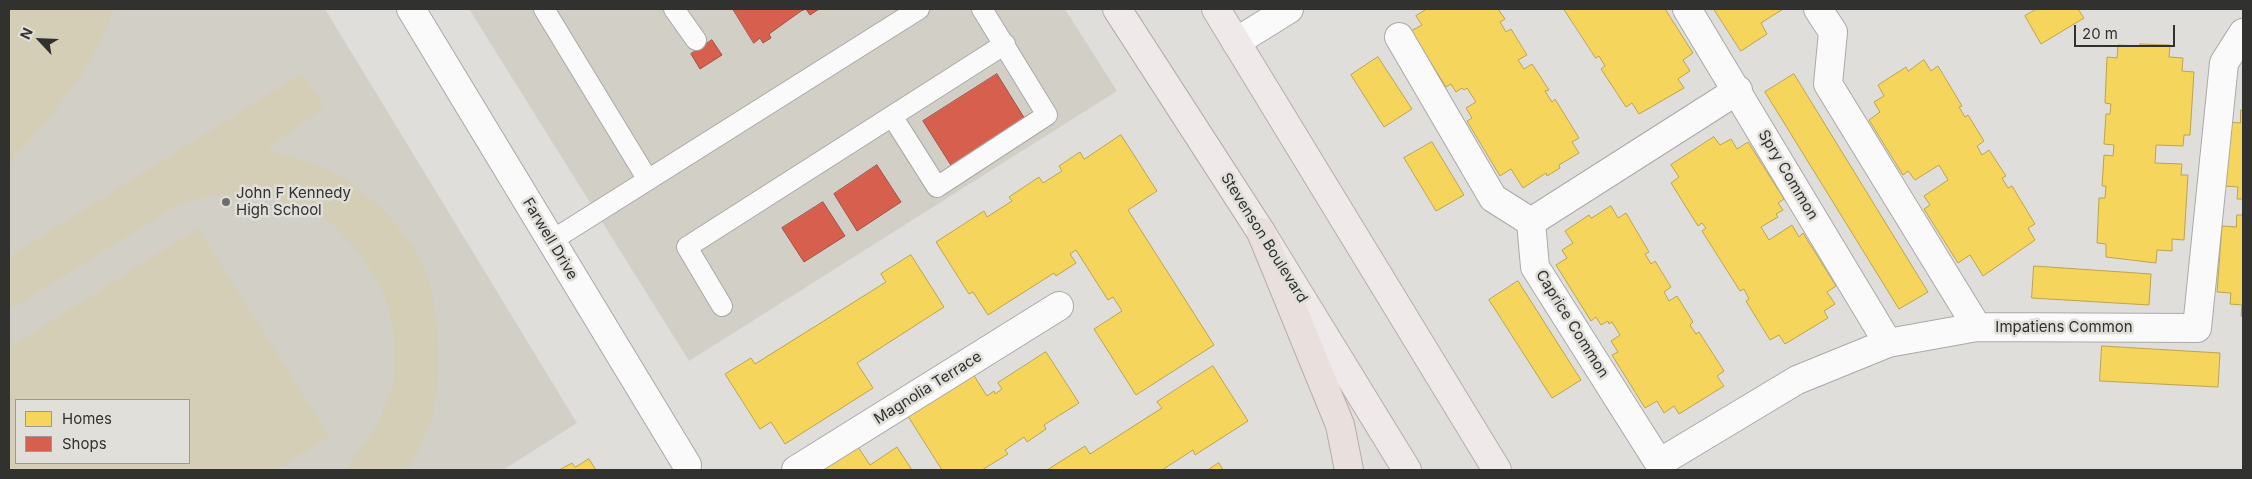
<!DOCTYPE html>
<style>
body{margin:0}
#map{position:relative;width:2252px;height:479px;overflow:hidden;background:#e0dedb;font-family:Inter,sans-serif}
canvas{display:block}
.frame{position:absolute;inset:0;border:10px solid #31312f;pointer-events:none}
.legend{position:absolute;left:15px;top:399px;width:175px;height:65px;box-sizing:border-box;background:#e1dfda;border:1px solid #9b9996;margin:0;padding:6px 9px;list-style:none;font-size:15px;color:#31312f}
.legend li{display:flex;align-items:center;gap:10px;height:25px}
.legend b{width:25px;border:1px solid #9b9996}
.north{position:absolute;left:15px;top:15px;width:50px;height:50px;-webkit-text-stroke:4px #e1dfda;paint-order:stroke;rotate:295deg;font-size:14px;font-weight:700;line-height:20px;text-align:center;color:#31312f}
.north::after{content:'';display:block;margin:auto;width:18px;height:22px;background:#31312f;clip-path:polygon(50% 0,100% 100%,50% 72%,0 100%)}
.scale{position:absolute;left:2074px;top:25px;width:101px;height:22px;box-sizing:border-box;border:2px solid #31312f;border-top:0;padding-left:6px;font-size:15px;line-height:18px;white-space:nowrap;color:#31312f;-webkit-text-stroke:4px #e1dfda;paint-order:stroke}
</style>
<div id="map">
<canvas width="2252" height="479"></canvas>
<div class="frame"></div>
<ul class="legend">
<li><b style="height:14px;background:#f6d55c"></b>Homes</li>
<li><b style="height:14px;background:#d6604d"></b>Shops</li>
</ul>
<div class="north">N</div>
<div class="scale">20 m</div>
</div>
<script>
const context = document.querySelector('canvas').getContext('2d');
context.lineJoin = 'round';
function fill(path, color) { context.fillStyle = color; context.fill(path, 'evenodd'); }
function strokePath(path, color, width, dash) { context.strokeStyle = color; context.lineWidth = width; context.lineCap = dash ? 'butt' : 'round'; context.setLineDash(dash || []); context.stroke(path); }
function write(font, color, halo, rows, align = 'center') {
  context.font = font + ' Inter,sans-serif'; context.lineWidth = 5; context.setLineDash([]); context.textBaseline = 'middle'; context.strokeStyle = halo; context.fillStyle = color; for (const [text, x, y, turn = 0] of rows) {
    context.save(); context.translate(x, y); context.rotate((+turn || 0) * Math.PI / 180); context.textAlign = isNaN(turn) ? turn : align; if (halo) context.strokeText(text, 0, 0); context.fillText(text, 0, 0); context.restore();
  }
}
fill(new Path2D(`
 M9 9H325L577 423 503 470H9ZM16 400H189V463H16Z
 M469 9H1065L1117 91 689 361Z`), '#d2cfc7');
fill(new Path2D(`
 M9 9H114C91 73 54 113 9 163Z
 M302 73 324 107 267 149C291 157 319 163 341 177 373 197 407 231 423 265 440 303 444 388 429 426 423 441 415 456 408 470H345L378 424 394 381V333L383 291 361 255 334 225 304 208 253 194 214 195 179 204 9 310V257Z
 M198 228 329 436 276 470H9V348ZM16 400H189V463H16Z`), '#d4ceb7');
const homes = new Path2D(`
 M1427 9H1498L1505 19 1500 22 1506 32 1511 29 1527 55 1518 60 1524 69 1532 64 1549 90 1545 91 1552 102 1555 99 1579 138 1572 142 1579 153 1559 165 1560 168 1547 176 1546 173 1523 188 1511 169 1500 176 1467 121 1472 118 1466 108 1476 102 1467 88 1464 90 1462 88 1456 92 1451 84 1446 87 1411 31 1422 25 1416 16Z
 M1564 9H1665L1693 53 1683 60 1690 71 1678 79 1684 88 1639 114 1632 103 1626 107 1601 69 1605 66 1599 56 1596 58Z
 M1714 9H1783L1761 23 1767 34 1741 51Z
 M2037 9H2078L2084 18 2041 44 2025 16Z
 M2140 44 2170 45 2169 57 2183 58 2182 71 2194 72 2190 135H2184L2183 146 2156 145 2155 163 2182 164 2181 175H2188L2184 240 2172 239V251L2157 250 2156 263 2106 257V244L2097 243 2099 198H2105L2106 186H2102L2104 155 2113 156 2114 145 2104 144 2106 114H2110L2111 104 2105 103 2107 57 2117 58 2118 45 2140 46Z
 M1378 57 1412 109 1384 127 1351 75Z
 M1924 60 1931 71 1938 66 1962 106 1959 107 1965 117 1968 115 1984 141 1977 146 1982 155 1989 150 2006 176 2002 178 2008 188 2012 186 2035 224 2028 228 2035 240 1983 276 1970 255 1958 263 1924 209 1930 205 1924 196 1948 180 1939 165 1915 180 1908 171 1903 175 1869 120 1880 112 1874 102 1884 96 1878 85 1906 67 1908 71Z
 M1794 74 1928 292 1899 309 1765 92Z
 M2241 110H2243V199H2237L2238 187 2224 186 2228 122 2240 123Z
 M1121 135 1157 191 1128 210 1214 345 1136 395 1094 329 1122 311 1113 297 1108 300 1076 250 1070 254 1076 263 1056 276 1054 273 988 315 973 292 969 294 936 242 984 211 987 217 1012 201 1009 197 1039 177 1043 183 1062 171 1059 166 1080 152 1084 159Z
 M1714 137 1720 145 1731 139 1737 149 1748 142 1784 199 1778 203 1783 210 1776 214 1778 217 1761 227 1769 240 1792 225 1799 237 1803 233 1836 286 1827 292 1835 304 1824 311 1828 318 1785 344 1779 335 1770 340 1746 301 1749 299 1744 289 1740 291 1702 231 1706 228 1702 223 1698 226 1671 183 1679 177 1671 165Z
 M1432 142 1464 195 1436 211 1404 158Z
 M1611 206 1618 218 1626 213 1649 252 1645 254 1651 264 1655 261 1671 287 1664 292 1669 301 1677 296 1693 322 1690 325 1696 334 1699 332 1724 371 1717 376 1724 386 1679 414 1674 406 1664 413 1657 401 1645 408 1612 355 1618 352 1611 341 1620 335 1612 322 1609 324 1608 321 1601 325 1596 317 1591 321 1556 265 1567 258 1562 250 1573 243 1565 231 1589 215 1591 218Z
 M2237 215H2243V317L2241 316 2242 305 2230 304 2231 293 2217 292 2222 226 2236 227Z
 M911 255 944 307 857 363 873 388 785 444 771 422 760 429 725 374 751 358 755 364 886 282 881 274Z
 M2034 266 2151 274 2149 305 2032 298Z
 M1518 281 1581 380 1552 398 1489 300Z
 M2102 346 2220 353 2218 387 2100 381Z
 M1046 352 1079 403 1044 425 1046 429 1027 442 1024 437 1005 450 1008 454 982 470H942L904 410 971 371 987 396 994 391 995 394 1002 389 998 383Z
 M1213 366 1248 421 1195 455 1193 450 1162 470H1047L1085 446 1090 454 1162 408 1157 402Z
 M856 444 870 465 897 447 912 470H815Z
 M589 459 596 470H559L572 463 575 467Z
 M1219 463 1223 470H1208Z`);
fill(homes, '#f6d55c');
strokePath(homes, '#bba44e', 1);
const shops = new Path2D(`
 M733 9H819L810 15 806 9 801 11 769 34 771 38 763 43 760 38 754 43Z
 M712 40 722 55 700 69 691 54Z
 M997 74 1028 124 954 170 923 121Z
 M877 165 901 202 857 231 834 194Z
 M823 202 845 236 804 262 782 228Z`);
fill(shops, '#d6604d');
strokePath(shops, '#a45244', 1);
const lane = new Path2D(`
 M544 9 648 180
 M674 9 696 40
 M892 116 937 187 1047 115 982 9
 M551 241 919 9
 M722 306 687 247 1005 44`);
const street = new Path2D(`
 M1687 9 1888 343
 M1818 9 1833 32 1828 84 1977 327
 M1399 37 1493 198 1531 222 1535 267 1659 463 1797 380 1888 343 1977 327 2197 328 2224 63 2243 33
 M1236 42 1289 9
 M1531 222 1738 90
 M796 470 1059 306`);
const secondary = new Path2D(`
 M411 9 687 465`);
const primary = new Path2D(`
 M1117 9 1261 232 1407 470
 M1216 9 1497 470`);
const highway = new Path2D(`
 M1261 232 1340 425 1349 470`);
strokePath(lane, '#aaa9a7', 22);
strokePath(street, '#aaa9a7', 30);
strokePath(secondary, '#aaa9a7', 30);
strokePath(primary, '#b7acaa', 30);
strokePath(highway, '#b7acaa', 30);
strokePath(lane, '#fafafa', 20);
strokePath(street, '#fafafa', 28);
strokePath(secondary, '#fafafa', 28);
strokePath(primary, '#efeae9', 28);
strokePath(highway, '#e9e0de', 28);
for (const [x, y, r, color] of [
 [226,202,5,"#6e6e6b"]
]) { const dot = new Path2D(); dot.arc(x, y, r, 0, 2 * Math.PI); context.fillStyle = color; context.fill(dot); strokePath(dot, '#e1dfda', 2); }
write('15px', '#31312f', '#e1dfda', [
 ["Spry Common",1788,175,59],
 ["Stevenson Boulevard",1264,238,58],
 ["Farwell Drive",550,239,59],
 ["Caprice Common",1572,324,58],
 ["Impatiens Common",2064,327],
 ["Magnolia Terrace",928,388,-32]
]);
write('15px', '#31312f', '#e1dfda', [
 ["John F Kennedy",236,193],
 ["High School",236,210]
], 'left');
</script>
